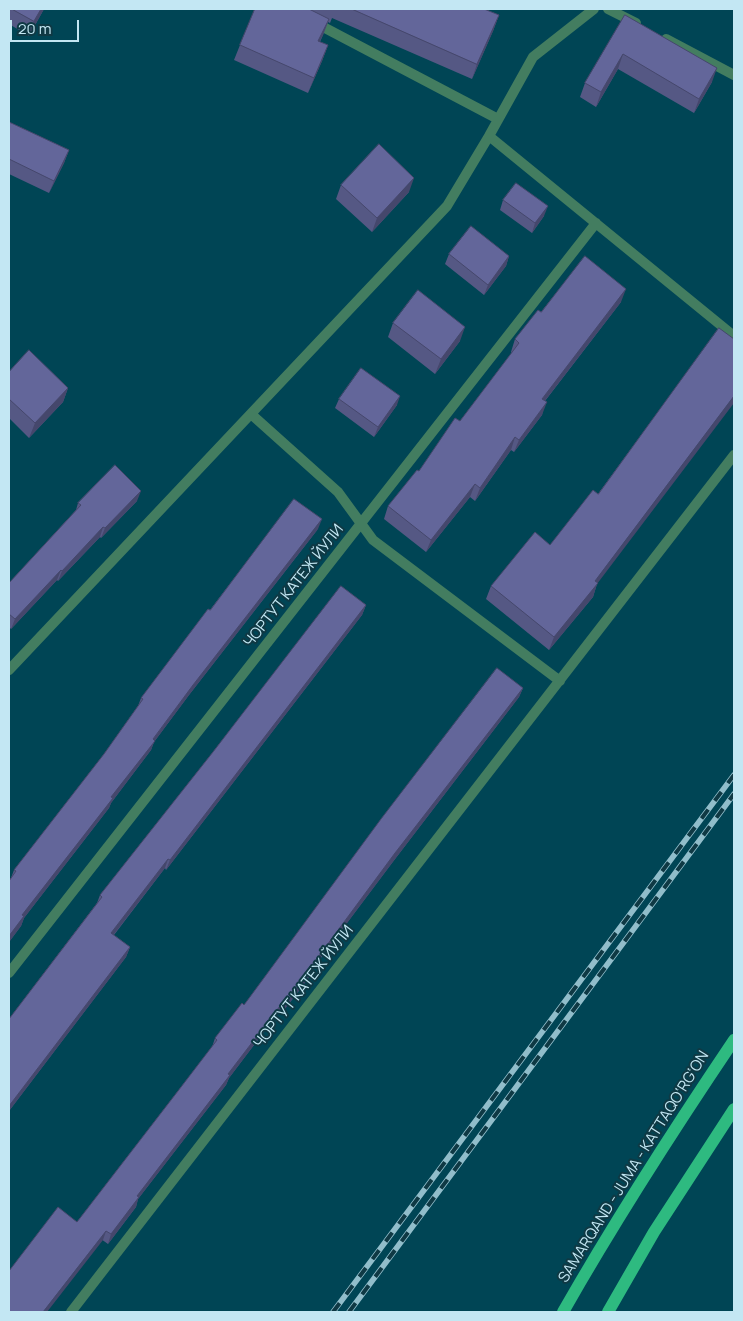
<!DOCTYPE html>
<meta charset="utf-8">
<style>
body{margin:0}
#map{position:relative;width:743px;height:1321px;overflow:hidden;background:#004555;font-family:Manrope,sans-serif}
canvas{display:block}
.frame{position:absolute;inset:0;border:10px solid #c3e7f3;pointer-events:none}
.scale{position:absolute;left:10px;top:20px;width:69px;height:22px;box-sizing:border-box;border:2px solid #c3e7f3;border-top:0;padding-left:6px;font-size:15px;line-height:18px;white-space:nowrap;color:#c3e7f3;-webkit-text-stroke:4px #0f3944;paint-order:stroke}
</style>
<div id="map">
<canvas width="743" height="1321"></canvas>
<div class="frame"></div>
<div class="scale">20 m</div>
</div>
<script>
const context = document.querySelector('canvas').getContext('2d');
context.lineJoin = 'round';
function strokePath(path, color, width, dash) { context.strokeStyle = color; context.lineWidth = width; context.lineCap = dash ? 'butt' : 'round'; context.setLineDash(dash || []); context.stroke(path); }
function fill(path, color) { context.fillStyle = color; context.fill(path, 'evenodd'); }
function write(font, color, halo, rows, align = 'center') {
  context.font = font + ' Manrope,sans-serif'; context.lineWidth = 4; context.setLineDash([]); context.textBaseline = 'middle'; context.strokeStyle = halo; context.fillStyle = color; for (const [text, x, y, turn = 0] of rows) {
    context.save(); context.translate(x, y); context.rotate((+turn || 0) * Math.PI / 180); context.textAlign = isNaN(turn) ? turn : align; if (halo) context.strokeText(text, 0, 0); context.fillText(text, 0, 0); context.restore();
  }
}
strokePath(new Path2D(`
 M289 9 498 119
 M608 9 636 23
 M666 39 734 75
 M489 136 734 336
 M251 414 338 492 373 540 560 681
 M9 670 447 206 489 136 533 57 594 9
 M9 973 596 223
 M71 1312 734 455`), '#437d60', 10);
strokePath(new Path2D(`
 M563 1312C616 1219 674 1129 734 1040
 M608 1312 654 1232 734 1109`), '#2eba80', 12);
const rail = new Path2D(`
 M333 1312 734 775
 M349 1312 734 794`);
strokePath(rail, '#91bdca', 5.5);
strokePath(rail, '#0f3944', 4, [11]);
fill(new Path2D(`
 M9 9H44L29 36 9 24Z
 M255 9H484L499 15 493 31 472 79 332 18 330 23 328 22 323 35 320 42 328 45 322 61 308 93 234 60 240 45Z
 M625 15 712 82 694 113 618 69 596 107 580 97 585 83Z
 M9 122 69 150 64 163 49 193 9 174Z
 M341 185 409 192 372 232 336 199Z
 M503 200 544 216 532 233 500 210Z
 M449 254 509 256 506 266 484 295 445 264Z
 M621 302 545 401 542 415 514 452 511 450 475 501 470 497 426 552 384 519 388 506 419 471 460 421 512 353 511 352 515 339 541 312Z
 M393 323 460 341 435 374 388 337Z
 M9 372 68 388 63 402 29 438 9 418Z
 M339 399 397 405 374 437 335 408Z
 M598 494 597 584 593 597 549 650 486 599 491 586 550 545Z
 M137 501 101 538 100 537 58 581 57 580 11 629 9 627V583L76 510 78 503Z
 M318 529 189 695 154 742 151 750 111 803 109 808 24 918 21 926 9 942V881L11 878 14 870 104 754 138 706 141 698 210 610Z
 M341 586 366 605 362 615 166 870 165 868 114 935 130 947 126 957 9 1111V1019L97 903 100 895 213 752Z
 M523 688 519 697 392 863 311 971 308 979 281 1014 279 1012 229 1078 226 1085 138 1199 136 1207 108 1244 77 1222 178 1091 212 1047 215 1038Z`), '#555884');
fill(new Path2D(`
 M41 9H44L29 36 34 21Z
 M499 15 493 31 472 79 477 64Z
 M329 19 323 35 312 56 318 41Z
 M328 45 322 61 308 93 314 78Z
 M623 54 618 69 596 107 601 92Z
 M717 68 712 82 694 113 699 99Z
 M69 150 64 163 49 193 54 181Z
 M414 178 409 192 372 232 377 218Z
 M548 206 544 216 532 233 535 223Z
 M509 256 506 266 484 295 488 285Z
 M626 289 621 302 537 411 542 399Z
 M465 327 460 341 435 374 441 359Z
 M68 388 63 402 29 438 35 423Z
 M400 396 397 405 374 437 378 427Z
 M734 396V403L597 584 593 597 549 650 554 637 595 581Z
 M547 402 542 415 514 452 519 440Z
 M515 437 511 450 475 501 480 488Z
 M475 484 470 497 426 552 431 540Z
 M141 491 137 501 101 538 105 528Z
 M322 519 318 529 189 695 154 742 151 750 111 803 109 808 24 918 21 926 9 942V936L22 915 111 797 193 685Z
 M103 527 100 537 58 581 62 571Z
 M61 570 57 580 11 629 15 619Z
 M366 605 362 615 166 870 170 860Z
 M523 688 519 697 392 863 311 971 308 979 281 1014 285 1004 310 968 395 853Z
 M168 859 165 868 108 942 111 933Z
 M130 947 126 957 9 1111V1106Z
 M283 1002 279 1012 229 1078 226 1085 138 1199 136 1207 108 1244 111 1234 137 1196 228 1074Z
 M106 1231 103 1240 47 1312H43Z`), '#45476c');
const building = new Path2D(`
 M12 9H41L34 21Z
 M255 9H309L329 19 318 41 328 45 314 78 240 45Z
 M352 9H484L499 15 477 64Z
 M625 15 717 68 699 99 623 54 601 92 585 83Z
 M9 122 69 150 54 181 9 159Z
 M379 144 414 178 377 218 341 185Z
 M516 183 548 206 535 223 503 200Z
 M471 226 509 256 488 285 449 254Z
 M585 256 626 289 542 399 547 402 519 440 515 437 480 488 475 484 431 540 388 506 417 470 419 471 455 418 460 421 519 343 515 339 538 310 541 312Z
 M418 290 465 327 441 359 393 323Z
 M719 328 734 339V396L595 581 598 583 554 637 491 586 535 532 550 545 593 490 598 494Z
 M29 350 68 388 35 423 9 399V372Z
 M361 368 400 396 378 427 339 399Z
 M115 465 141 491 105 528 103 527 62 571 61 570 15 619 9 614V583L81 505 78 503Z
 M294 499 322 519 193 685 153 739 155 741 111 797 113 798 22 915 24 916 9 936V881L16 871 14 870 104 754 143 699 141 698 208 609 210 610Z
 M341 586 366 605 170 860 168 859 111 933 130 947 9 1106V1019L102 897 100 895 213 752Z
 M497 668 523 688 395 853 310 968 312 969 285 1004 283 1002 228 1074 230 1075 137 1196 139 1197 111 1234 106 1231 43 1312H9V1271L58 1207 77 1222 178 1091 217 1040 215 1038 242 1003 244 1005 381 819Z`);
fill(building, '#63669a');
strokePath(building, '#45476c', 1);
write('15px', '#c3e7f3', '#0f3944', [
 ["ЧОРТУТ КАТЕЖ ЙУЛИ",294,586,-52],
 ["ЧОРТУТ КАТЕЖ ЙУЛИ",304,987,-52],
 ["SAMARQAND - JUMA - KATTAQO‘RG‘ON",634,1167,-58]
]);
</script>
